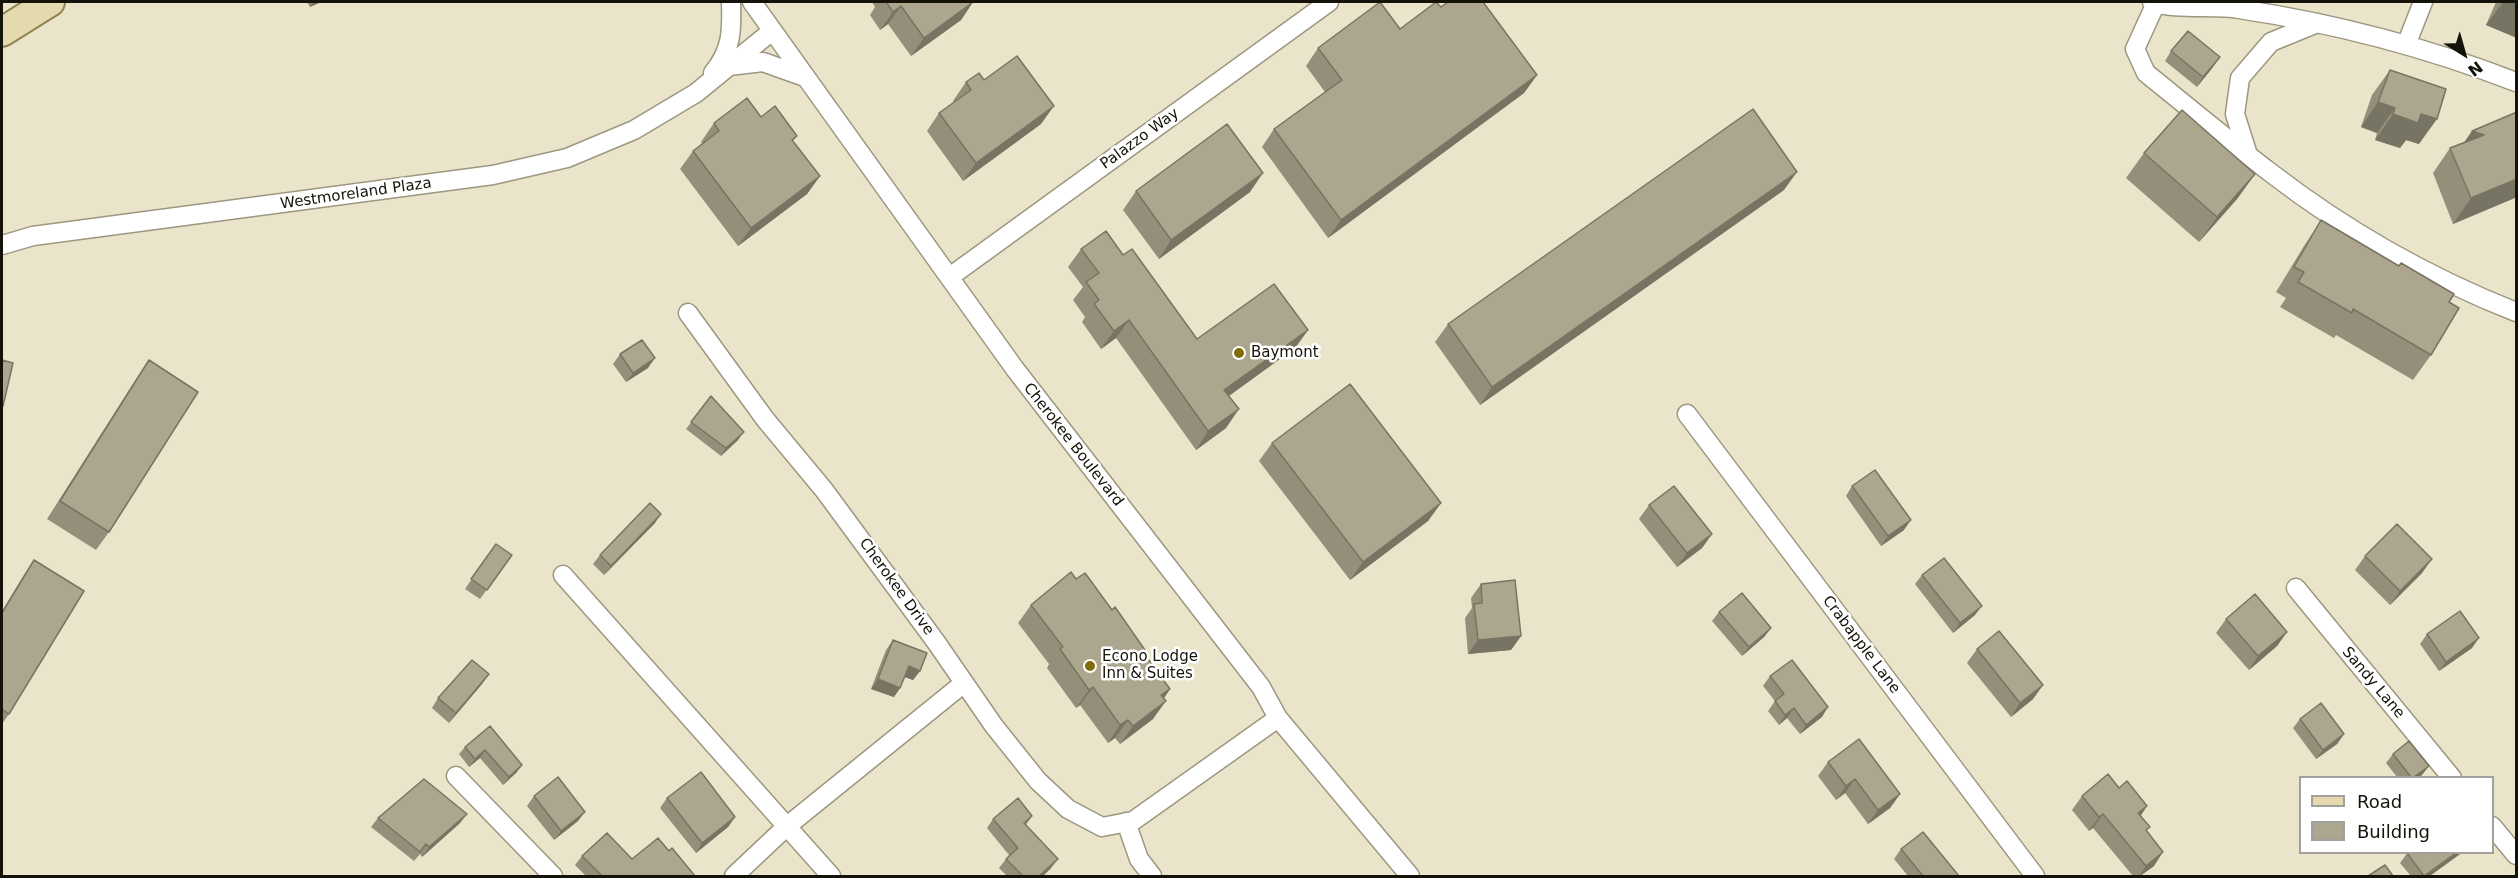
<!DOCTYPE html>
<style>
body{margin:0}
#map{position:relative;width:2518px;height:878px;overflow:hidden;background:#eae4cb;font-family:"DejaVu Sans",sans-serif}
canvas{display:block}
.frame{position:absolute;inset:0;border:3px solid #141209;pointer-events:none}
.legend{position:absolute;left:2299px;top:776px;width:195px;height:78px;box-sizing:border-box;background:#fff;border:2px solid #a1a09d;margin:0;padding:8px 10px;list-style:none;font-size:18px;color:#141209}
.legend li{display:flex;align-items:center;gap:12px;height:30px}
.legend b{width:30px;border:2px solid #a1a09d}
.north{position:absolute;left:2434px;top:24px;width:60px;height:60px;-webkit-text-stroke:4px #fff;paint-order:stroke;rotate:143deg;font-size:16px;font-weight:700;line-height:24px;text-align:center;color:#141209}
.north::after{content:'';display:block;margin:auto;width:21px;height:27px;background:#141209;clip-path:polygon(50% 0,100% 100%,50% 72%,0 100%)}
</style>
<div id="map">
<canvas width="2518" height="878"></canvas>
<div class="frame"></div>
<ul class="legend">
<li><b style="height:8px;background:#e5d9af"></b>Road</li>
<li><b style="height:16px;background:#aca68e"></b>Building</li>
</ul>
<div class="north">N</div>
</div>
<script>
const context = document.querySelector('canvas').getContext('2d');
context.lineJoin = 'round';
function strokePath(path, color, width, dash) { context.strokeStyle = color; context.lineWidth = width; context.lineCap = dash ? 'butt' : 'round'; context.setLineDash(dash || []); context.stroke(path); }
function fill(path, color) { context.fillStyle = color; context.fill(path, 'evenodd'); }
function write(font, color, halo, rows, align = 'center') {
  context.font = font + ' "DejaVu Sans",sans-serif'; context.lineWidth = 5; context.setLineDash([]); context.textBaseline = 'middle'; context.strokeStyle = halo; context.fillStyle = color; for (const [text, x, y, turn = 0] of rows) {
    context.save(); context.translate(x, y); context.rotate((+turn || 0) * Math.PI / 180); context.textAlign = isNaN(turn) ? turn : align; if (halo) context.strokeText(text, 0, 0); context.fillText(text, 0, 0); context.restore();
  }
}
const minor = new Path2D(`
 M752 2 1015 369 1261 687 1278 718 1410 876
 M2152 2C2173 10 2215 5 2239 9 2333 23 2428 48 2516 82
 M2156 3 2135 49 2146 73C2188 107 2229 141 2271 173 2345 230 2430 278 2516 312
 M2406 45 2423 2
 M729 66 763 62 805 77
 M713 73C732 50 732 30 731 2
 M2248 155 2235 114 2240 78 2271 42 2315 24
 M2 245 33 236 493 175 567 158 634 130 696 93 772 31
 M951 276 1329 2
 M688 313 765 419 824 490 936 642 994 726 1038 781 1068 809 1102 827 1133 821 1278 718
 M1687 414 2035 876
 M563 575 831 876
 M2296 588 2452 778
 M456 776 553 876
 M1126 822 1139 859 1152 876
 M2492 826 2516 855
 M734 876 786 827 964 683`);
const primary = new Path2D(`
 M2 32 50 2`);
strokePath(minor, '#9d9780', 21);
strokePath(primary, '#908352', 32);
strokePath(minor, '#fff', 18);
strokePath(primary, '#e5d9af', 28);
fill(new Path2D(`
 M307 2H321L310 7Z
 M872 2H973L961 20 911 56 888 24 880 30 870 15 875 7Z
 M2496 2H2517V38L2486 25Z
 M1441 7 1537 75 1524 93 1328 238 1262 147 1274 129 1325 92 1306 66 1318 48 1400 29Z
 M2171 51 2213 67 2197 87 2165 61Z
 M2390 70 2419 144 2406 140 2400 148 2375 140 2377 133 2361 127 2372 95Z
 M984 80 1041 124 963 181 927 131 939 113 954 102 953 101 966 82Z
 M2517 112V197L2453 224 2433 173 2450 148 2464 143 2472 131Z
 M761 117 797 136 793 141 820 176 807 194 738 246 680 169 693 151 703 144 701 142 714 123Z
 M2144 153 2255 174 2237 199 2199 242 2126 178Z
 M1784 190 1480 405 1435 342 1448 324Z
 M1136 191 1250 192 1159 259 1123 210Z
 M2321 220 2449 302 2431 355 2413 380 2336 335 2334 338 2280 307 2286 298 2276 292 2304 246Z
 M1081 249 1123 255 1197 339 1308 330 1295 348 1229 396 1226 428 1196 450 1116 338 1101 349 1082 322 1085 317 1073 300 1083 287 1068 267Z
 M620 354 648 368 626 382 613 364Z
 M149 360 109 532 96 550 47 519 136 379Z
 M711 396 738 440 721 456 686 429Z
 M1272 443 1441 503 1428 521 1350 580 1259 461Z
 M1852 486 1904 530 1881 546 1846 496Z
 M1649 505 1712 534 1702 548 1677 567 1639 519Z
 M655 523 604 575 593 564 600 555Z
 M496 544 512 555 480 599 465 589Z
 M2365 556 2422 573 2390 605 2355 570Z
 M34 560 9 714 2 724V611L22 578Z
 M1922 575 1975 615 1953 633 1915 584Z
 M1076 579 1112 610 1170 689 1164 698 1153 719 1120 744 1115 738 1108 743 1080 705 1076 708 1047 668 1049 664 1018 623 1031 605Z
 M1481 584 1521 636 1511 650 1468 654 1465 618 1472 608 1471 598Z
 M1719 612 1771 628 1764 637 1742 656 1712 621Z
 M2226 619 2287 632 2277 646 2249 670 2216 633Z
 M2427 634 2472 648 2439 671 2420 644Z
 M893 640 920 671 913 680 905 677 900 688 894 697 871 689 886 650Z
 M1977 649 2043 685 2033 699 2011 717 1967 663Z
 M1770 676 1822 717 1800 734 1787 718 1779 725 1768 711 1775 701 1763 686Z
 M482 684 449 723 432 708 438 698Z
 M2300 719 2344 734 2337 744 2316 759 2293 728Z
 M490 726 522 765 516 773 503 785 480 758 469 767 459 754 465 747Z
 M2393 754 2422 775 2419 777H2397L2386 763Z
 M1828 762 1900 794 1890 808 1868 824 1845 793 1836 800 1818 776Z
 M534 796 578 821 554 840 527 806Z
 M2082 796 2147 806 2140 815 2147 831 2154 866 2140 876H2133L2093 828 2089 831 2072 810Z
 M667 798 735 817 728 827 696 853 660 808Z
 M1032 816 1026 825 1051 868 1043 876H1007L999 868 1009 855 987 828 993 819Z
 M378 818 460 823 422 857 420 854 414 861 371 827Z
 M1901 849 1959 876H1908L1894 859Z
 M669 851 695 876H586L575 865 582 856 632 859Z
 M2408 852 2430 876H2411L2400 863Z`), '#948f7a');
fill(new Path2D(`
 M314 2H321L310 7Z
 M973 2 961 20 911 56 924 38Z
 M2503 2H2508L2517 5V38L2486 25Z
 M901 6 888 24 880 30 893 12Z
 M2220 57 2213 67 2197 87 2203 77Z
 M1537 75 1524 93 1328 238 1341 220Z
 M2378 102 2395 108 2377 133 2361 127Z
 M1054 106 1041 124 963 181 976 163Z
 M2393 114H2421L2437 119 2419 144 2406 140 2400 148 2375 140Z
 M2472 131 2484 135 2455 156Z
 M1797 172 1784 190 1480 405 1492 387Z
 M1263 173 1250 192 1159 259 1171 240Z
 M2255 174 2237 199 2199 242 2217 217Z
 M820 176 807 194 738 246 751 228Z
 M2517 179V197L2453 224 2471 198Z
 M1129 320 1116 338 1101 349 1114 331Z
 M1308 330 1295 348 1212 408 1224 390Z
 M655 358 648 368 626 382 633 373Z
 M1239 409 1226 428 1196 450 1208 431Z
 M744 432 738 440 721 456 726 448Z
 M1441 503 1428 521 1350 580 1363 562Z
 M661 514 655 523 604 575 611 566Z
 M1911 520 1904 530 1881 546 1888 536Z
 M1712 534 1702 548 1677 567 1687 553Z
 M2432 559 2422 573 2390 605 2400 591Z
 M1982 606 1975 615 1953 633 1960 623Z
 M1771 628 1764 637 1742 656 1749 647Z
 M2287 632 2277 646 2249 670 2258 656Z
 M1521 636 1511 650 1468 654 1478 640Z
 M2479 638 2472 648 2439 671 2446 662Z
 M909 666 920 671 913 680 902 676Z
 M489 674 482 684 449 723 456 713Z
 M878 679 900 688 894 697 871 689Z
 M2043 685 2033 699 2011 717 2020 703Z
 M1093 687 1080 705 1076 708 1089 690Z
 M1170 689 1158 707 1161 695Z
 M1166 701 1153 719 1120 744 1133 726Z
 M1828 707 1822 717 1800 734 1806 725Z
 M1794 708 1787 718 1779 725 1785 715Z
 M1128 720 1115 738 1108 743 1120 725Z
 M2344 734 2337 744 2316 759 2323 750Z
 M485 750 480 758 469 767 475 759Z
 M522 765 516 773 503 785 509 777Z
 M2429 766 2422 775 2419 777H2414Z
 M1855 779 1845 793 1836 800 1846 786Z
 M1900 794 1890 808 1868 824 1878 810Z
 M2147 806 2138 820V813Z
 M585 812 578 821 554 840 561 831Z
 M467 814 460 823 422 857 429 847Z
 M2103 814 2093 828 2089 831 2099 817Z
 M735 817 728 827 696 853 702 843Z
 M2163 852 2154 866 2140 876H2139L2146 866Z
 M2457 852H2463L2430 876H2424Z
 M1058 859 1051 868 1043 876H1039Z`), '#787463');
const building = new Path2D(`
 M886 2H973L924 38 901 6 893 12Z
 M1380 2 1400 29 1436 2 1441 7 1448 2H1483L1537 75 1341 220 1274 129 1342 80 1318 48Z
 M2508 2H2517V5Z
 M2188 31 2220 57 2203 77 2171 51Z
 M1017 56 1054 106 976 163 939 113 971 90 966 82 979 73 984 80Z
 M2390 70 2446 89 2437 119 2421 114 2418 123 2393 114 2395 108 2378 102Z
 M747 98 761 117 775 106 797 136 792 140 820 176 751 228 693 151 719 131 714 123Z
 M1753 109 1797 172 1492 387 1448 324Z
 M2182 110 2255 174 2217 217 2144 153Z
 M2517 112V179L2471 198 2450 148 2484 135 2472 131Z
 M1227 124 1263 173 1171 240 1136 191Z
 M2321 220 2399 266 2401 263 2454 294 2449 302 2459 308 2431 355 2353 309 2352 313 2298 282 2304 272 2294 267Z
 M1106 231 1123 255 1132 249 1197 339 1274 284 1308 330 1224 390 1239 409 1208 431 1129 320 1114 331 1094 304 1099 300 1086 282 1099 273 1081 249Z
 M642 340 655 358 633 373 620 354Z
 M2 360 13 363 3 406H2Z
 M149 360 198 392 109 532 60 501Z
 M1350 384 1441 503 1363 562 1272 443Z
 M711 396 744 432 726 448 691 422Z
 M1875 470 1911 520 1888 536 1852 486Z
 M1674 486 1712 534 1687 553 1649 505Z
 M650 503 661 514 611 566 600 555Z
 M2397 524 2432 559 2400 591 2365 556Z
 M496 544 512 555 487 590 471 579Z
 M1944 558 1982 606 1960 623 1922 575Z
 M34 560 84 591 9 714 2 709V613Z
 M1071 572 1076 579 1085 573 1112 610 1115 607 1145 650 1142 651 1170 689 1161 695 1166 701 1133 726 1128 720 1120 725 1093 687 1089 690 1060 649 1063 647 1031 605Z
 M1515 580 1521 636 1478 640 1474 604 1482 603 1481 584Z
 M1742 593 1771 628 1749 647 1719 612Z
 M2255 594 2287 632 2258 656 2226 619Z
 M2460 611 2479 638 2446 662 2427 634Z
 M1999 631 2043 685 2020 703 1977 649Z
 M893 640 927 653 920 671 909 666 900 688 878 679Z
 M472 660 489 674 456 713 438 698Z
 M1792 660 1828 707 1806 725 1794 708 1785 715 1775 701 1784 694 1770 676Z
 M2321 703 2344 734 2323 750 2300 719Z
 M490 726 522 765 509 777 485 750 475 759 465 747Z
 M1859 739 1900 794 1878 810 1855 779 1846 786 1828 762Z
 M2409 741 2429 766 2414 777H2411L2393 754Z
 M701 772 735 817 702 843 667 798Z
 M2108 774 2119 788 2127 781 2147 806 2138 813 2150 827 2146 830 2163 852 2146 866 2103 814 2099 817 2082 796Z
 M558 777 585 812 561 831 534 796Z
 M424 779 467 814 429 847 426 844 420 852 378 818Z
 M1018 798 1032 816 1024 823 1058 859 1039 876H1023L1006 859 1018 848 993 819Z
 M1923 832 1959 876H1923L1901 849Z
 M607 833 632 859 658 838 669 851 672 848 695 876H602L582 856Z
 M2408 852H2457L2424 876 2407 853Z
 M2385 865 2393 876H2368Z`);
fill(building, '#aca68e');
strokePath(building, '#787463', 1.5);
for (const [x, y, r, color] of [
 [1239,353,6,"#816c07"],
 [1090,666,6,"#816c07"]
]) { const dot = new Path2D(); dot.arc(x, y, r, 0, 2 * Math.PI); context.fillStyle = color; context.fill(dot); strokePath(dot, '#fff', 2); }
write('15px', '#141209', '#fff', [
 ["Palazzo Way",1140,139,-36],
 ["Westmoreland Plaza",356,194,-8],
 ["Cherokee Boulevard",1073,445,52],
 ["Cherokee Drive",896,587,54],
 ["Crabapple Lane",1861,645,53],
 ["Sandy Lane",2373,683,50]
]);
write('15px', '#141209', '#fff', [
 ["Baymont",1251,353],
 ["Econo Lodge",1102,657],
 ["Inn & Suites",1102,674]
], 'left');
</script>
